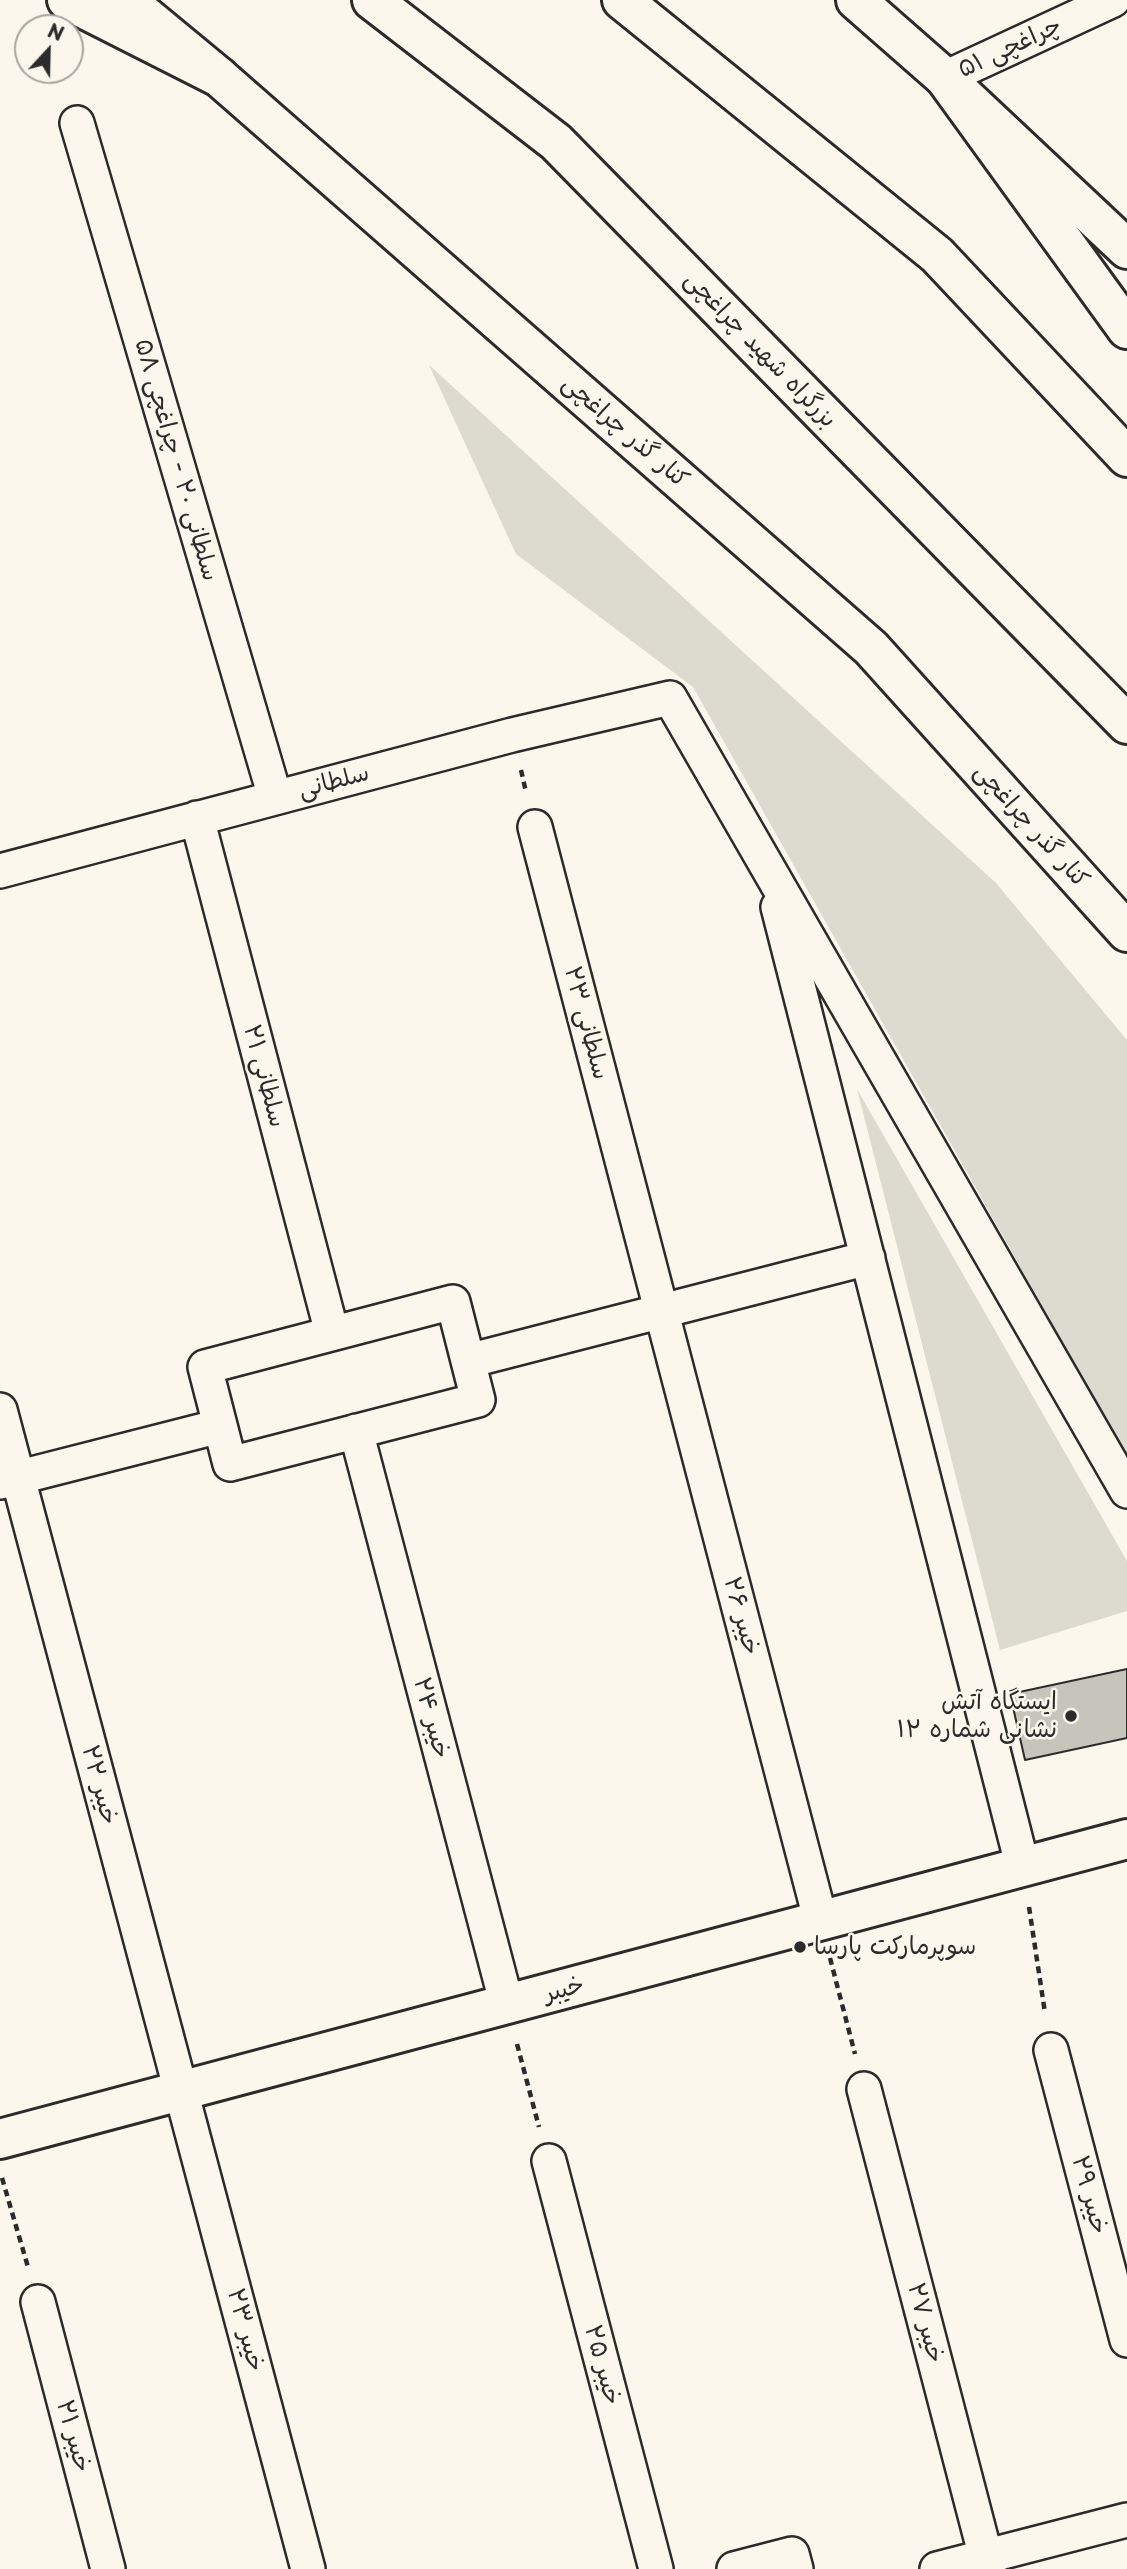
<!DOCTYPE html>
<meta charset="utf-8">
<style>
body{margin:0}
#map{position:relative;width:1127px;height:2569px;overflow:hidden;background:#fbf7ec;font-family:"Playpen Sans",sans-serif}
canvas{display:block}
.north{position:absolute;left:14px;top:14px;width:70px;height:70px;box-sizing:border-box;background:#fbf7ec;border:2px solid #a8a59f;border-radius:50%;rotate:22deg;font-size:19px;font-weight:700;line-height:28px;text-align:center;color:#2b2b2b}
.north::after{content:'';display:block;margin:auto;width:24px;height:32px;background:#2b2b2b;clip-path:polygon(50% 0,100% 100%,50% 72%,0 100%)}
</style>
<div id="map">
<canvas width="1127" height="2569"></canvas>
<div class="north">N</div>
</div>
<script>
const context = document.querySelector('canvas').getContext('2d');
context.lineJoin = 'round';
function fill(path, color) { context.fillStyle = color; context.fill(path, 'evenodd'); }
function strokePath(path, color, width, dash) { context.strokeStyle = color; context.lineWidth = width; context.lineCap = dash ? 'butt' : 'round'; context.setLineDash(dash || []); context.stroke(path); }
function write(font, color, halo, rows, align = 'center') {
  context.font = font + ' "Playpen Sans","Playpen Sans Arabic",sans-serif'; context.lineWidth = 5; context.setLineDash([]); context.textBaseline = 'middle'; context.strokeStyle = halo; context.fillStyle = color; for (const [text, x, y, turn = 0] of rows) {
    context.save(); context.translate(x, y); context.rotate((+turn || 0) * Math.PI / 180); context.textAlign = isNaN(turn) ? turn : align; if (halo) context.strokeText(text, 0, 0); context.fillText(text, 0, 0); context.restore();
  }
}
fill(new Path2D(`
 M429 365 996 883 1127 1040V1456L693 687 516 554Z
 M857 1089 1127 1561V1611L1000 1650Z`), '#dddad0');
const building = new Path2D(`
 M1127 1669V1738L1025 1760 1010 1694Z`);
fill(building, '#c7c4bc');
strokePath(building, '#2b2b2b', 2);
const minor = new Path2D(`
 M945 78 1113 0
 M77 123 275 797
 M197 818 332 1333
 M535 827 821 1922
 M0 871 512 735 670 698 1127 1491
 M778 907 1023 1868
 M453 1302 478 1400 230 1464 205 1367Z
 M468 1361 868 1258
 M0 1410 308 2569
 M356 1431 507 2005
 M0 1482 220 1426
 M1051 2050 1127 2340
 M864 2089 989 2569
 M549 2161 656 2569
 M38 2302 108 2569
 M734 2569 792 2554 796 2569
 M937 2569 1127 2520`);
const tertiary = new Path2D(`
 M0 2139 1127 1839`);
const secondary = new Path2D(`
 M67 0 219 77 871 648 1127 932
 M856 0 945 78 1127 249`);
const trunk = new Path2D(`
 M126 0 219 77
 M372 0 556 142 1127 724
 M622 0 937 255 1127 457
 M945 78 1127 329`);
strokePath(minor, '#2b2b2b', 38);
strokePath(tertiary, '#2b2b2b', 44);
strokePath(secondary, '#2b2b2b', 44);
strokePath(trunk, '#2b2b2b', 44);
strokePath(new Path2D(`
 M521 770 526 792
 M1029 1907 1045 2013
 M830 1958 855 2054
 M517 2044 539 2127
 M2 2178 28 2267`), '#2b2b2b', 4.5, [7, 5]);
strokePath(minor, '#fbf7ec', 33);
strokePath(tertiary, '#fbf7ec', 38);
strokePath(secondary, '#fbf7ec', 38);
strokePath(trunk, '#fbf7ec', 38);
for (const [x, y, r, color] of [
 [1071,1716,7,"#2b2b2b"],
 [800,1947,7,"#2b2b2b"]
]) { const dot = new Path2D(); dot.arc(x, y, r, 0, 2 * Math.PI); context.fillStyle = color; context.fill(dot); strokePath(dot, '#fbf7ec', 2.5); }
write('24px', '#2b2b2b', '#fbf7ec', [
 ["چراغچی ۵۱",1010,48,-25],
 ["بزرگراه شهید چراغچی",760,350,46],
 ["کنار گذر چراغچی",625,432,41],
 ["سلطانی ۲۰ - چراغچی ۵۸",176,460,74],
 ["سلطانی",334,782,-15],
 ["کنار گذر چراغچی",1031,826,48],
 ["سلطانی ۲۳",586,1023,75],
 ["سلطانی ۲۱",264,1076,75],
 ["خیبر ۲۶",741,1616,75],
 ["خیبر ۲۴",431,1718,75],
 ["خیبر ۲۲",99,1785,75],
 ["خیبر",564,1990,-15],
 ["خیبر ۲۹",1089,2195,75],
 ["خیبر ۲۷",925,2323,75],
 ["خیبر ۲۳",245,2330,75],
 ["خیبر ۲۵",602,2365,75],
 ["خیبر ۲۱",73,2436,75]
]);
write('24px', '#2b2b2b', '#fbf7ec', [
 ["ایستگاه آتش",1057,1702],
 ["نشانی شماره ۱۲",1057,1730],
 ["سوپرمارکت پارسا",814,1947,"left"]
], 'right');
</script>
